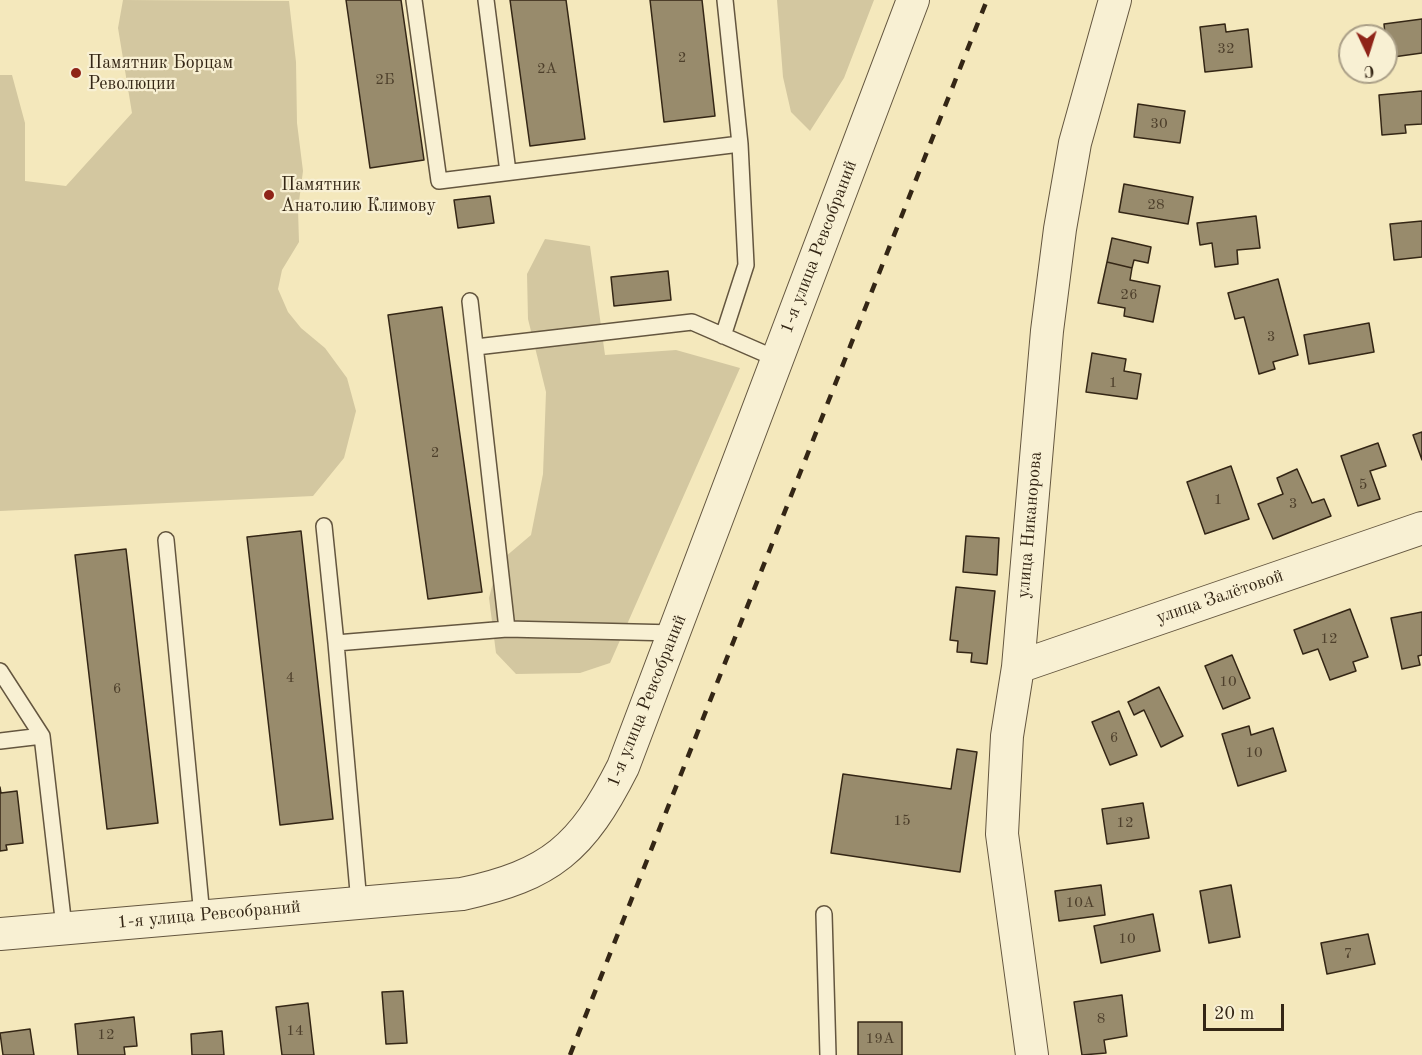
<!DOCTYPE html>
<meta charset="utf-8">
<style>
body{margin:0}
#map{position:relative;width:1422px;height:1055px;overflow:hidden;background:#f4e8bc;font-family:"Old Standard TT",serif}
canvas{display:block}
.north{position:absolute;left:1338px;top:24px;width:60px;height:60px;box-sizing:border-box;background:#f8f0d3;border:2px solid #aa9f87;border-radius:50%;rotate:176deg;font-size:16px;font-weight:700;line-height:24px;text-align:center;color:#342615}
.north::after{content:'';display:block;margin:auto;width:21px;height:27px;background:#8f2418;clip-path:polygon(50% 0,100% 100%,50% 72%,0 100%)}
.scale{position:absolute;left:1203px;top:1004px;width:81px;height:27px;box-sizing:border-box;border:3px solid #342615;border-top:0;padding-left:8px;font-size:18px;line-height:21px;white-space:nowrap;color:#342615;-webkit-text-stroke:4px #f8f0d3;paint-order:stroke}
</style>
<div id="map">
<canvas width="1422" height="1055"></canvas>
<div class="north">С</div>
<div class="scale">20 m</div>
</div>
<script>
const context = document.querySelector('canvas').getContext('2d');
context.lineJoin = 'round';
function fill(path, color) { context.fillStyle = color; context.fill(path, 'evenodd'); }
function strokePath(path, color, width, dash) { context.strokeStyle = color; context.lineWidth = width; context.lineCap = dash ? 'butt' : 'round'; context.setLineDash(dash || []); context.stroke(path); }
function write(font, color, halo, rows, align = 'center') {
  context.font = font + ' "Old Standard TT",serif'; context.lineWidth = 4.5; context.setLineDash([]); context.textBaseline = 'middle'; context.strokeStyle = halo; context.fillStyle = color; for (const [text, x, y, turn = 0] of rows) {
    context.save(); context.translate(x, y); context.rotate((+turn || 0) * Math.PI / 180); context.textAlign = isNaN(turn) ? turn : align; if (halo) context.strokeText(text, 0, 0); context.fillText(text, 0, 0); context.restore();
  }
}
fill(new Path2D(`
 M123 0 289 1 296 62 297 123 303 171 298 209 299 242 282 270 278 289 288 312 301 328 325 348 347 378 356 411 344 458 313 496 0 511V75H12L25 123V181L66 186 132 113 118 28Z
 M777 0H874L844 78 810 131 791 112 783 77Z
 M545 239 590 246 605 355 676 350 740 368 610 663 580 673 516 674 496 653 489 598 498 563 531 535 543 474 546 392 528 319 527 274Z`), '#d3c7a0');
const building = new Path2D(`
 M346 0H401L424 160 370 168Z
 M510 0H566L585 139 530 146Z
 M650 0H702L715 116 664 122Z
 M1422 19V53L1386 58V36H1373L1385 34 1384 24Z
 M1225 24 1226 32 1248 29 1252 67 1205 72 1200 27Z
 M1422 91V124L1405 125 1406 133 1382 135 1379 95Z
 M1138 104 1185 111 1180 143 1134 137Z
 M1124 184 1193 197 1188 224 1119 212Z
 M490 196 494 223 458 228 454 200Z
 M1256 216 1260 248 1237 250 1238 264 1215 267 1212 243 1200 245 1197 223Z
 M1422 221V257L1394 260 1390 224Z
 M1112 238 1151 247 1148 263 1134 260 1132 268 1107 262Z
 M1107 262 1132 268 1130 280 1160 286 1153 322 1124 316 1125 308 1098 303Z
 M668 271 671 300 614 306 611 277Z
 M1278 279 1298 355 1273 362 1275 369 1259 374 1244 317 1235 319 1228 293Z
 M442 307 482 592 428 599 388 315Z
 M1369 323 1374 352 1309 364 1304 335Z
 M1092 353 1126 359 1124 371 1141 374 1137 399 1086 392Z
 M1422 432V460L1413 435Z
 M1378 443 1386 466 1370 471 1380 499 1358 506 1341 456Z
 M1231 466 1249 519 1205 534 1187 482Z
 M1297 469 1312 503 1324 499 1331 516 1273 539 1258 504 1283 494 1277 478Z
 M301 531 333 819 280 825 247 537Z
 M966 536 999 538 997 575 963 572Z
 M126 549 158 823 107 829 75 555Z
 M956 587 995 591 987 664 971 662 972 653 957 652 958 641 950 640Z
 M1350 609 1368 657 1353 662 1356 671 1330 680 1318 649 1303 654 1294 630Z
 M1422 612V655L1418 656 1420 665 1402 669 1391 618Z
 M1232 655 1250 698 1223 709 1205 666Z
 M1159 687 1183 736 1161 747 1144 710 1134 715 1128 702Z
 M1119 711 1137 755 1110 765 1092 722Z
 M1249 726 1251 735 1273 728 1286 771 1238 786 1222 734Z
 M957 749 977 752 960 872 831 853 843 774 951 789Z
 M0 787 1 793 17 791 23 843 6 845 7 850 0 851Z
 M1143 803 1149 838 1107 844 1102 809Z
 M1101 885 1105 915 1059 921 1055 891Z
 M1231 885 1240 937 1209 943 1200 891Z
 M1153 914 1160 951 1101 963 1094 926Z
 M1368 934 1375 964 1327 974 1321 943Z
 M403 991 407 1043 386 1044 382 992Z
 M1122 995 1127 1036 1104 1040 1106 1053 1082 1055 1074 1002Z
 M308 1003 314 1055H282L276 1007Z
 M134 1017 137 1046 124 1047 125 1055H78L75 1024Z
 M858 1022H902V1055H858Z
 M30 1029 34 1055H3L0 1033Z
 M222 1031 224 1055H192L191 1034Z`);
fill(building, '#988b6c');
strokePath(building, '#342615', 1.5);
const service = new Path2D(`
 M414 0 439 181 740 144 725 0
 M486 0 508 172
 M470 301 507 629
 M723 336 746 265 740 144
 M476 347 692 322 777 359
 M324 526 336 643 507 629 675 633
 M166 540 202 916
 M336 643 359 903
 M0 671 42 736 64 927
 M0 741 42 736
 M824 914 828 1055`);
const minor = new Path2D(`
 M1018 667 1422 528
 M0 934 462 894C551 875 582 848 623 767L913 0
 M1032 1055 1002 834 1007 736 1018 667 1047 331 1060 229 1075 143 1115 0`);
strokePath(service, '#64563f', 18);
strokePath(minor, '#64563f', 34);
strokePath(service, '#f8f0d3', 15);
strokePath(minor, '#f8f0d3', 32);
strokePath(new Path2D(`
 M570 1055 987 0`), '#342615', 4.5, [10, 10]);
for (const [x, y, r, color] of [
 [76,73,6,"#8f2418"],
 [269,195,6,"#8f2418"]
]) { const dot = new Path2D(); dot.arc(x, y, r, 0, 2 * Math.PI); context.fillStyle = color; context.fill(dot); strokePath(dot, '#f8f0d3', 2); }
write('15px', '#4d3f2b', null, [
 ["32",1226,49],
 ["2",682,58],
 ["2А",547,69],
 ["2Б",385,80],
 ["30",1159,124],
 ["28",1156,205],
 ["26",1129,295],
 ["3",1271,337],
 ["1",1113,383],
 ["2",435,453],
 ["5",1363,485],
 ["1",1218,500],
 ["3",1293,504],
 ["12",1329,639],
 ["4",290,678],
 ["10",1228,682],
 ["6",117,689],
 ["6",1114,738],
 ["10",1254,753],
 ["15",902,821],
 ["12",1125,823],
 ["10А",1080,903],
 ["10",1127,939],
 ["7",1348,954],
 ["8",1101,1019],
 ["14",295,1031],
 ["12",106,1035],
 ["19А",880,1039]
]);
write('18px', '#342615', '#f8f0d3', [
 ["Памятник Борцам",88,63],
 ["Революции",88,84],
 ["Памятник",281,185],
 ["Анатолию Климову",281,206]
], 'left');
write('18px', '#342615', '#f8f0d3', [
 ["1-я улица Ревсобраний",819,247,-69],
 ["улица Никанорова",1030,525,-85],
 ["улица Залётовой",1220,597,-19],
 ["1-я улица Ревсобраний",647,701,-68],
 ["1-я улица Ревсобраний",209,915,-5]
]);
</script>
